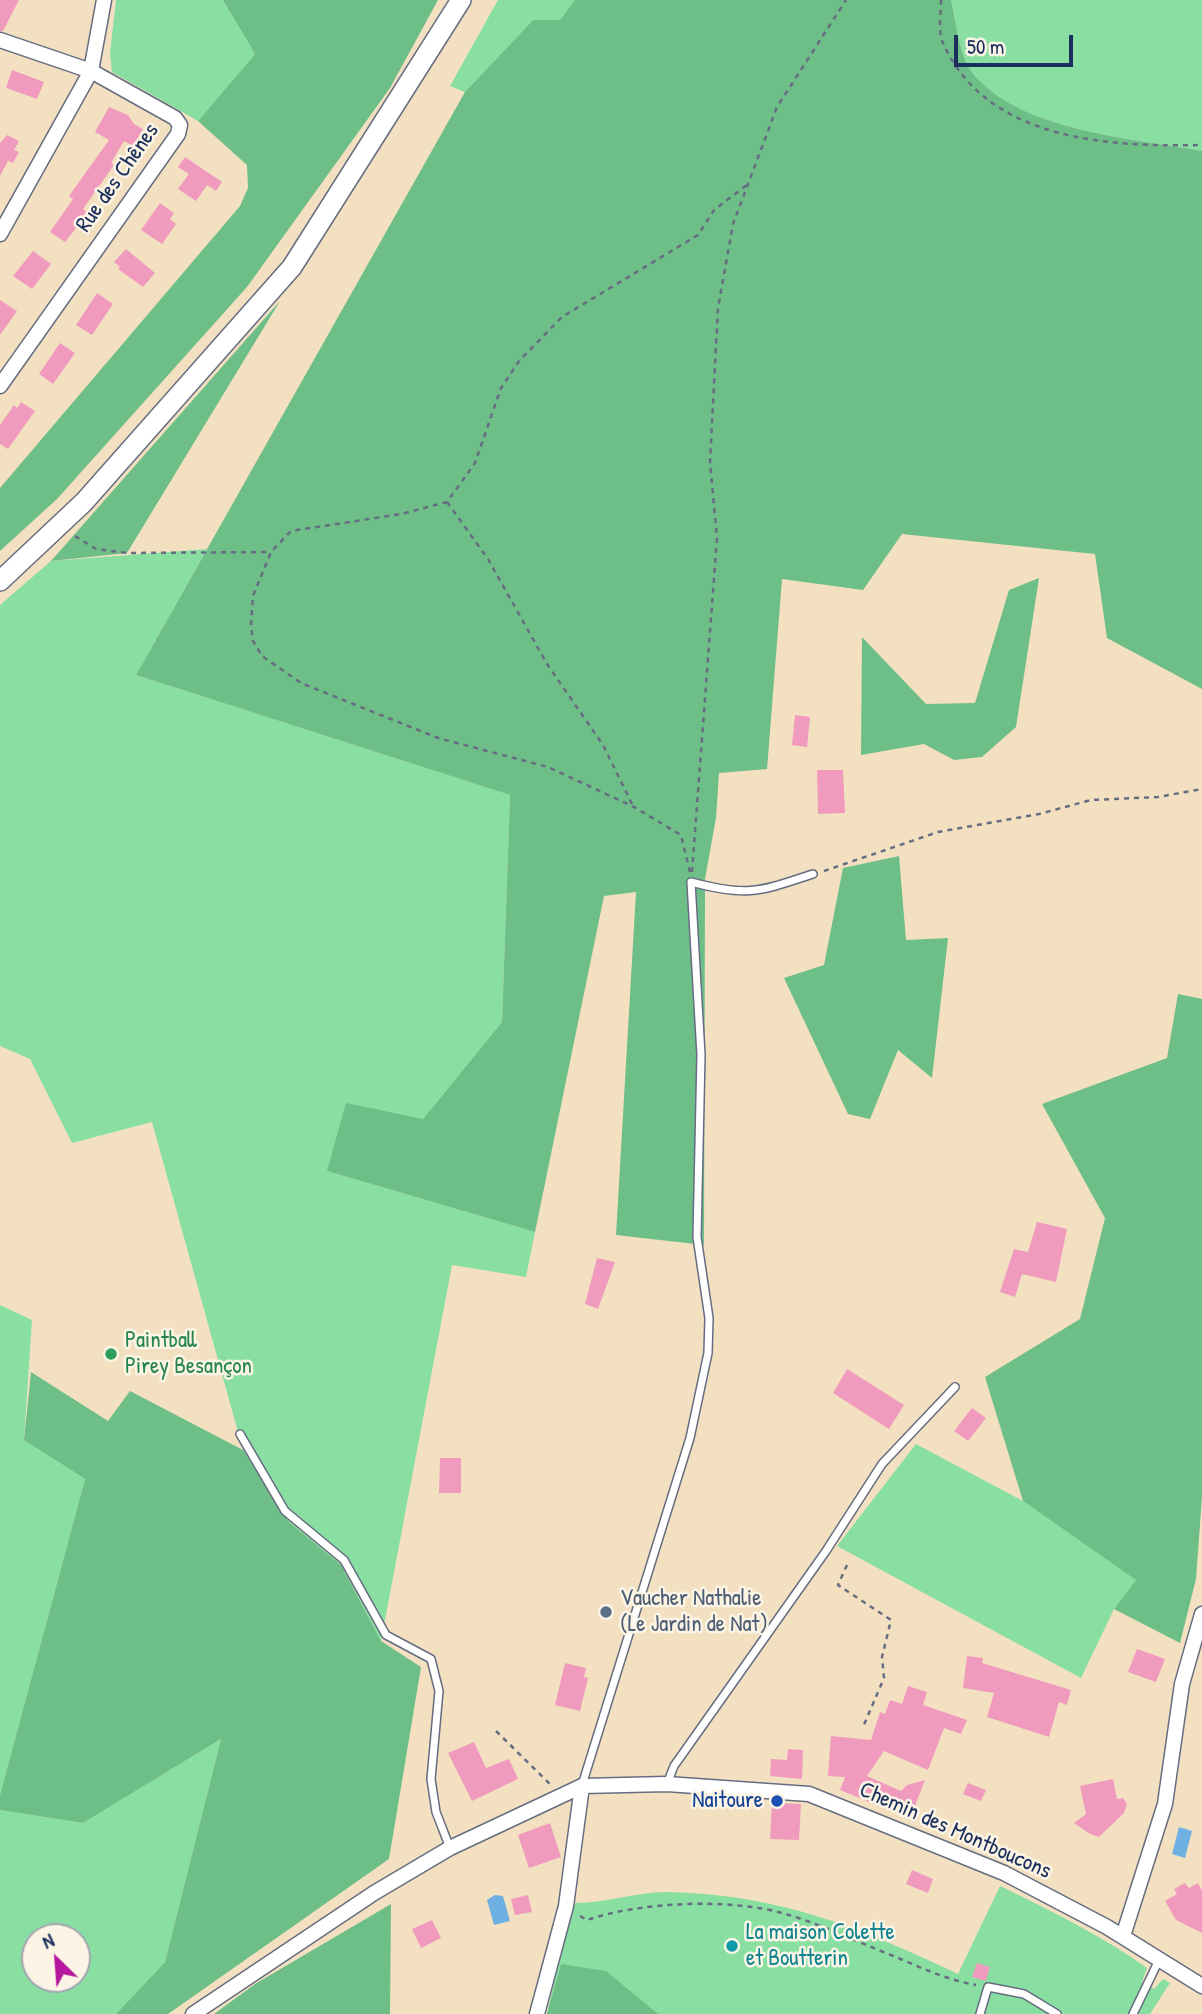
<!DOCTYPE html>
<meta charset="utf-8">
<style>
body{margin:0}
#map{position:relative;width:1202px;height:2014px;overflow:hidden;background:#f2e0c1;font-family:"Patrick Hand",sans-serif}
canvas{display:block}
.north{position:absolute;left:21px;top:1923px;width:70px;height:70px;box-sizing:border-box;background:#fcf5e5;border:2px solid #a2a6af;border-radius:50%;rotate:335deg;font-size:19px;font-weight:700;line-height:28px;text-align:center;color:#1b2f5e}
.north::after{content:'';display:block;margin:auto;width:24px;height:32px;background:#b5179e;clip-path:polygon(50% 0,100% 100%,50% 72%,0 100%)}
.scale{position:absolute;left:954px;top:35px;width:119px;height:32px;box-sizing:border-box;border:4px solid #1b2f5e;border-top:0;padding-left:9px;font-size:21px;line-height:24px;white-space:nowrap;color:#1b2f5e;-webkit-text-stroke:5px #fcf5e5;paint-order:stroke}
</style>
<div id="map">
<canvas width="1202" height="2014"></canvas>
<div class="north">N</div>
<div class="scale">50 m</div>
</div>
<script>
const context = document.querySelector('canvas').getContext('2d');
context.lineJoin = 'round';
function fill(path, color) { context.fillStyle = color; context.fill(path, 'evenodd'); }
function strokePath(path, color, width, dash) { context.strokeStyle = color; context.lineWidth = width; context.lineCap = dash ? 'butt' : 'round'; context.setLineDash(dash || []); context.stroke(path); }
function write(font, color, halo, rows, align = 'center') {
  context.font = font + ' "Patrick Hand",sans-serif'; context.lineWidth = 5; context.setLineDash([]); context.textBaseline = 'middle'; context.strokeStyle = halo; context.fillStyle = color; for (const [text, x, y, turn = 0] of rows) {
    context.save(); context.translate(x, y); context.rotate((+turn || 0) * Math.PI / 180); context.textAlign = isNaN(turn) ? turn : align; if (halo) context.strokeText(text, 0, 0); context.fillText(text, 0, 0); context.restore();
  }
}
fill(new Path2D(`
 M116 0H223L255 54 198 121 112 72 110 53Z
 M498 0H575L560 20H533L465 92 450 86Z
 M951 0H1202V151C1132 138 1013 131 969 68 960 54 955 17 951 0Z
 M207 549 136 675 510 795 502 1022 423 1119 327 1171 535 1232 526 1277 452 1265 381 1641 341 1565 289 1522 243 1450 152 1122 72 1143 30 1059 0 1046V605L51 561Z
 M0 1305 32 1320 24 1440 85 1479 0 1795Z
 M916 1444 1023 1501 1137 1580 1114 1609 1081 1678 837 1546Z
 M221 1739 165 1962 116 2014H0V1810L83 1823ZM35 1937H77V1979H35Z
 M1000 1886C1051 1911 1101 1935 1147 1968L1142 1982 1154 1989 1163 1979 1170 1983 1150 2014H547L572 1903C604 1904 635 1892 667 1892 778 1894 859 1927 958 1974Z`), '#89dfa2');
fill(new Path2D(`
 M223 0H438L390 88 247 287 57 499 0 551V488L240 206 248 188 247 165 198 121 255 54Z
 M575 0H951C955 17 960 54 969 68 1013 131 1132 138 1202 151V689L1107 638 1095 554 902 534 863 590 782 579 767 769 719 773 716 818 705 879 704 1245 616 1235 636 892 604 896 535 1232 327 1171 346 1103 423 1119 502 1022 510 795 136 675 465 92 533 20H560Z
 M280 301 127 553 51 561Z
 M1039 578 1016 727 982 757 954 760 924 744 861 755 862 637 926 704 975 703 1009 590Z
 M899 856 906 940 948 938 932 1078 898 1050 870 1119 848 1114 784 978 824 965 843 868Z
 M1178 994 1202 999V1497L1196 1579 1180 1643 1114 1609 1136 1580 1023 1501 985 1377 1080 1319 1105 1218 1042 1104 1167 1058Z
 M31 1372 108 1421 130 1391 243 1450 289 1522 341 1565 381 1641 421 1667 389 1859 168 2014H116L165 1962 221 1739 83 1823 0 1810V1795L85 1479 24 1440Z
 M391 1904 390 2014H214L255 1984Z
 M561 1964 606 1971 658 2014H547Z`), '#6ebe88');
fill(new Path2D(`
 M1179 1827 1192 1831 1185 1858 1172 1854Z
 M495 1895 503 1896 510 1921 494 1925 487 1900Z`), '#6fb0e3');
fill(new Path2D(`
 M0 0H19L3 31H0Z
 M12 70 44 82 37 99 6 88Z
 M109 107 128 115 134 124 143 129 133 146 124 141 111 163 114 165 83 209 88 213 65 242 50 232 73 199 69 196 109 140 95 132Z
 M7 135 19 141 14 150 19 152 13 163 8 161 0 176V143Z
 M185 157 222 182 216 191 207 185 196 201 178 189 189 174 178 167Z
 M160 203 174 213 170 219 176 224 162 244 141 230Z
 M126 249 155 273 143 287 118 269 120 267 114 262Z
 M33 251 51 264 32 289 13 276Z
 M97 293 113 304 92 335 76 325Z
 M0 300 17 311 0 335Z
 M60 343 75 353 53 384 39 374Z
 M21 402 35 411 8 449 0 444V425L14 405 17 408Z
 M795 715 810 717 807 747 792 745Z
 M817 770H843L845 813 818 814Z
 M1037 1222 1067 1229 1056 1282 1022 1274 1015 1297 1000 1292 1014 1249 1028 1252Z
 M597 1258 615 1262 598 1309 585 1304Z
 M847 1369 904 1405 889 1429 833 1393Z
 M972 1408 986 1418 968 1441 954 1431Z
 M440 1458H461V1493H439Z
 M1137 1649 1165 1659 1156 1682 1128 1672Z
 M967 1656 983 1658 982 1663 1071 1690 1067 1705 1059 1702 1049 1737 987 1717 994 1693 963 1688Z
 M565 1663 586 1668 584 1677 588 1678 580 1711 555 1705Z
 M908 1686 927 1692 923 1705 967 1720 961 1734 944 1728 928 1770 884 1751 867 1776 901 1791 907 1785 925 1780 913 1811 890 1808 889 1810 840 1790 845 1777 828 1776 831 1736 871 1740 880 1712 885 1714 890 1700 902 1704Z
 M474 1742 486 1768 509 1759 518 1779 472 1801 448 1753Z
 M788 1749 803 1750 802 1779 770 1776 771 1759 787 1760Z
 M1113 1779 1117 1799 1123 1798 1127 1804 1124 1813 1099 1837 1090 1834 1074 1823 1086 1814 1080 1786Z
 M968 1783 986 1790 981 1801 963 1794Z
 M772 1803 801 1804 799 1840 770 1839Z
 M550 1823 561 1857 529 1868 518 1835Z
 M912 1870 933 1879 928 1893 906 1884Z
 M1185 1883 1189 1888 1198 1883 1202 1891V1933L1176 1920 1165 1901 1177 1894 1174 1889Z
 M528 1895 532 1912 515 1915 511 1899Z
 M432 1920 441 1938 421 1948 412 1929Z
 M977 1963 990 1967 986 1981 972 1977Z`), '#f09bbe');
const lane = new Path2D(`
 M240 1434 285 1511 344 1560 386 1635 431 1659 439 1691 431 1779 436 1812 450 1848
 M667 1784 674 1766 826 1551 882 1464 955 1387
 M582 1785 690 1438 708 1353 709 1318 697 1237 701 1055 691 882C748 897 758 892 813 874
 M980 2014 988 1987 1024 1994 1057 2014
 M1133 2014 1159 1960`);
const street = new Path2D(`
 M0 40 91 71 175 118 180 125 178 134 0 386
 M0 234 91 71 104 0
 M1123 1936 1165 1804 1182 1684 1202 1614
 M193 2014 374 1893 450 1848 582 1786 667 1784 809 1794 1004 1873 1107 1927 1202 1986
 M537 2014 566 1906 582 1786`);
const secondary = new Path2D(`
 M0 581 84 502 292 267 461 0`);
strokePath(lane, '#666d81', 10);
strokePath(street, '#666d81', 17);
strokePath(secondary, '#666d81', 22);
strokePath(new Path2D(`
 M941 0C941 12 938 32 943 43 987 141 1109 147 1202 145
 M447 502 488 559 547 664 603 745 633 806
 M75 536 96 549 127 553 271 552
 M824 871 938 832 1039 814 1091 800 1158 797 1202 789
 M690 872 681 835 634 807 548 767 438 738 301 683 262 656 253 641 251 625 253 596 271 552 291 531 401 514 447 502 475 463 501 388 519 361 562 317 698 235 714 210 747 185
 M692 872 717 538 710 462 718 308 733 224 777 107 846 0
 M847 1565 838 1585 891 1620 882 1657 884 1678 863 1727
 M496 1731 551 1785
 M580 1916 587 1920C640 1902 727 1898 782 1913 815 1922 849 1938 881 1951 914 1964 942 1979 976 1985`), '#666d81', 2.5, [5, 5]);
strokePath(lane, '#fff', 7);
strokePath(street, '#fff', 14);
strokePath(secondary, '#fff', 19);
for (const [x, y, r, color] of [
 [111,1354,7,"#2e9e5b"],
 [606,1612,7,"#5c6f8a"],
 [777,1801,7,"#1a4fb4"],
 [732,1946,7,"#0f9aa8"]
]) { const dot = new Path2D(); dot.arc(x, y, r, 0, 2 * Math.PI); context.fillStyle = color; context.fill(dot); strokePath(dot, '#fcf5e5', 2.5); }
write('23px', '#1b2f5e', '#fcf5e5', [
 ["Rue des Chênes",118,178,-55],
 ["Chemin des Montboucons",955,1831,24]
]);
write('23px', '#27864d', '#fcf5e5', [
 ["Paintball",125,1341],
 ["Pirey Besançon",125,1367]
], 'left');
write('23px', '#4e5e75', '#fcf5e5', [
 ["Vaucher Nathalie",620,1599],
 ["(Le Jardin de Nat)",620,1625]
], 'left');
write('23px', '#164399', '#fcf5e5', [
 ["Naitoure",763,1801]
], 'right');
write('23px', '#0d838f', '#fcf5e5', [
 ["La maison Colette",746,1933],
 ["et Boutterin",746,1959]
], 'left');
</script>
